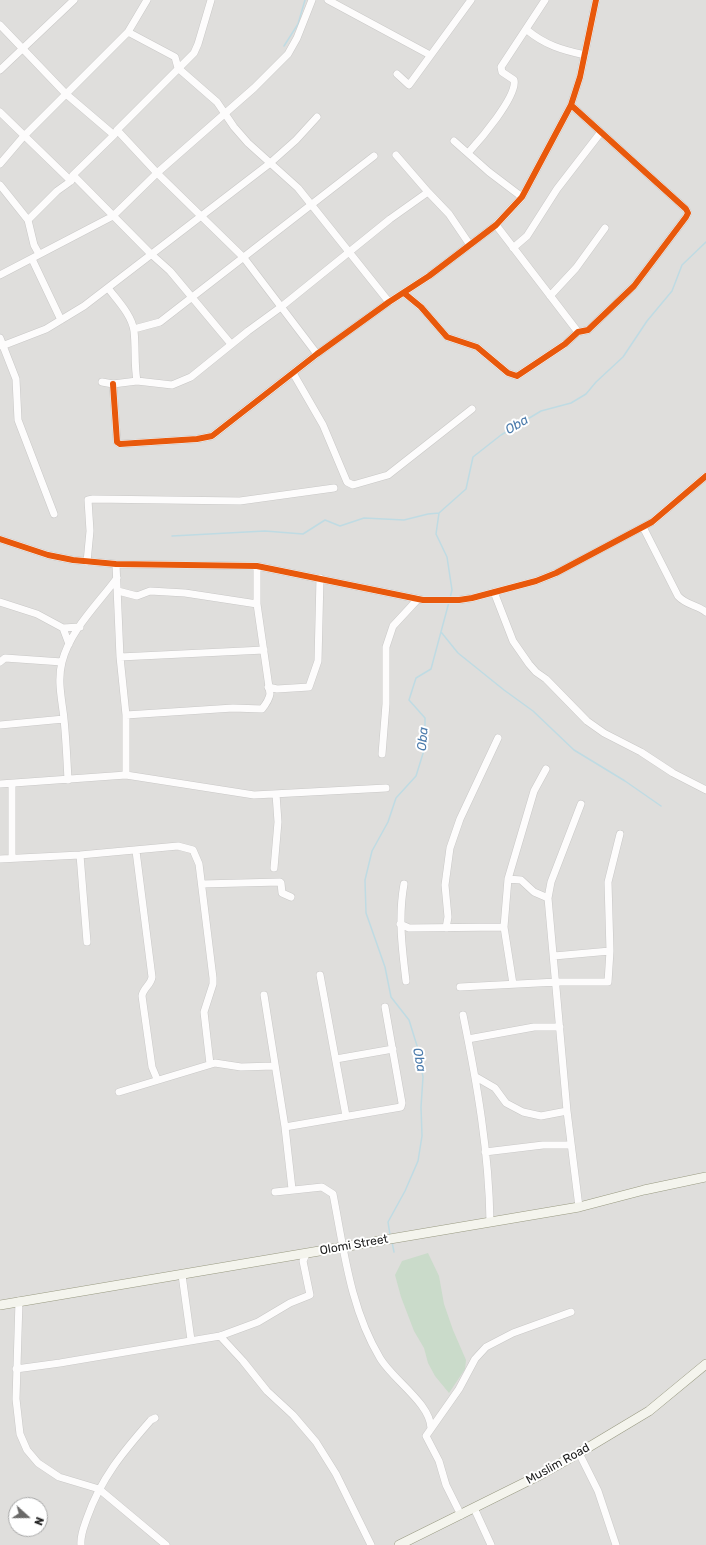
<!DOCTYPE html>
<style>
body{margin:0}
#map{position:relative;width:706px;height:1545px;overflow:hidden;background:#f0eeeb;font-family:Rubik,sans-serif}
canvas{display:block}
.north{position:absolute;left:8px;top:1497px;width:40px;height:40px;box-sizing:border-box;background:#fff;border:1px solid #a7a7a7;border-radius:50%;rotate:111deg;font-size:11px;font-weight:700;line-height:16px;text-align:center;color:#222}
.north::after{content:'';display:block;margin:auto;width:14px;height:18px;background:#6a6968;clip-path:polygon(50% 0,100% 100%,50% 72%,0 100%)}
</style>
<div id="map">
<canvas width="706" height="1545"></canvas>
<div class="north">N</div>
</div>
<script>
const context = document.querySelector('canvas').getContext('2d');
context.lineJoin = 'round';
function fill(path, color) { context.fillStyle = color; context.fill(path, 'evenodd'); }
function strokePath(path, color, width, dash) { context.strokeStyle = color; context.lineWidth = width; context.lineCap = dash ? 'butt' : 'round'; context.setLineDash(dash || []); context.stroke(path); }
function write(font, color, halo, rows, align = 'center') {
  context.font = font + ' Rubik,sans-serif'; context.lineWidth = 4; context.setLineDash([]); context.textBaseline = 'middle'; context.strokeStyle = halo; context.fillStyle = color; for (const [text, x, y, turn = 0] of rows) {
    context.save(); context.translate(x, y); context.rotate((+turn || 0) * Math.PI / 180); context.textAlign = isNaN(turn) ? turn : align; if (halo) context.strokeText(text, 0, 0); context.fillText(text, 0, 0); context.restore();
  }
}
fill(new Path2D(`
 M0 0H706V1545H0ZM16 1505H40V1529H16Z`), '#dfdedc');
fill(new Path2D(`
 M428 1253 439 1276 444 1304 453 1330 466 1360 465 1369 449 1393 435 1376 428 1363 424 1348 414 1331 401 1297 395 1275 402 1261Z`), '#cadbca');
strokePath(new Path2D(`
 M284 46 298 24 305 0
 M172 536 265 531 303 534 325 520 340 526 364 518 404 520 428 514 439 513
 M450 598 452 590 447 557 436 534 439 513 466 489 473 457 501 435 541 411 571 403 586 394 596 382 623 357 647 321 672 291 682 265 706 242
 M441 632 458 653 504 690 533 711 574 750 625 781 661 806
 M390 1235 388 1222 405 1191 418 1161 422 1136 421 1107 423 1077 418 1049 409 1020 391 997 385 967 366 913 365 880 372 851 388 822 396 798 416 776 425 747V718L409 700 416 678 431 669 449 602
 M392 1242 394 1252`), '#bfdbe3', 1.5);
const street = new Path2D(`
 M328 0 430 55
 M0 25 66 94 114 135
 M527 30C545 45 562 50 585 55
 M128 32 175 57 178 68 217 102 234 127 248 143 298 188 389 302
 M0 70 74 0
 M397 74 409 85 471 0
 M0 112 71 181
 M117 130 157 173 244 258 317 354
 M454 141 489 172 522 197
 M468 153C479 141 518 96 514 80L502 72 501 67 545 0
 M396 155 428 192 449 214 470 245
 M0 164 23 137 128 32 147 0
 M73 175 151 254 170 271 231 344
 M0 185 28 220 34 245 39 254
 M28 220 57 191 71 181 73 175 114 135 117 130 194 53 198 44 211 0
 M496 225 578 332
 M513 248 527 236 557 189 601 132
 M32 259 61 320
 M0 275 113 216 157 173 254 88 288 54 297 38 312 0
 M108 288C117 300 132 315 134 331 136 348 134 364 137 381
 M404 293 421 307 447 337 477 347 508 373 517 376 565 344 578 332 588 330 634 286 686 217 688 213 686 209 571 105
 M550 296 576 268 605 228
 M134 329 160 322 374 156
 M0 338 16 379 18 420 54 514
 M2 346 46 329 84 306 269 164 296 140 317 117
 M293 373 323 425 347 482 353 485 388 475 472 409
 M102 382 113 384 137 381 172 385 191 377 248 331 281 307 390 219 428 192
 M113 384 117 442 120 444 197 439 212 436 317 354 389 302 429 276 496 225 522 197 571 105 580 77 596 0
 M643 527 678 596C686 605 697 605 706 612
 M0 539 48 555 73 560 116 564 257 566 423 600H459L472 598 536 581 556 573 652 522 706 476
 M87 562 90 531 88 500 93 499 240 501 334 488
 M116 564 120 657 126 715V775
 M118 591 137 596 150 591 185 593 257 604
 M494 592 513 641 529 664 536 672 546 679 587 721 604 733 641 752 673 773 706 790
 M0 602 37 614 63 628 69 644
 M63 628 80 627
 M120 657 264 650
 M0 662 5 658 62 662
 M268 687 277 689 309 687 318 661 320 578
 M126 715 233 708 262 709C266 704 269 700 270 694L257 604V566
 M0 725 64 719
 M382 754 386 704V647L393 626 418 599
 M68 780C67 760 66 739 64 719 62 700 57 681 62 662 70 630 98 604 117 578
 M0 784 126 775 254 795 386 788
 M12 784V858
 M136 851 152 977C151 985 143 988 142 996L152 1067 157 1079
 M80 855 87 942
 M0 859 80 855 178 846 193 850 199 864 213 978V984L204 1012 210 1064
 M274 868 278 822 276 794
 M508 879 521 880 534 892 548 898
 M202 884 280 882 281 883 282 893 291 897
 M404 884C398 917 402 948 406 981
 M400 924 409 928 504 927
 M446 928 448 917 445 885 450 848 460 819 498 738
 M554 956 610 951
 M320 975 346 1116
 M513 984 504 927 508 879 534 791 546 769
 M460 987 557 982H608L610 951 608 882 620 834
 M264 995 285 1127 292 1189
 M463 1015C477 1083 489 1152 490 1222
 M468 1039 534 1027H560
 M336 1059 393 1049
 M476 1077 495 1088 506 1103 523 1112 541 1116 567 1111
 M119 1092 215 1063 241 1067 274 1066
 M285 1127 401 1107 402 1103 385 1007
 M485 1152 543 1145H571
 M275 1192 322 1187 333 1194C344 1250 350 1308 380 1358 393 1380 430 1403 431 1428
 M579 1207 567 1111 548 898 551 882 581 804
 M182 1275 191 1340
 M19 1301 16 1399 20 1434 27 1450 38 1463 59 1477 99 1489 166 1545
 M220 1336 243 1361 267 1391 293 1415 316 1442 336 1474 371 1545
 M16 1369 60 1363 220 1336 258 1322 290 1303 310 1295 303 1261 306 1254
 M579 1453 598 1491 616 1545
 M474 1508 491 1545
 M461 1515 446 1485 439 1461 426 1436 459 1389 475 1359 486 1347 513 1333 571 1312
 M81 1545C80 1535 84 1527 87 1518 101 1478 123 1452 151 1420L155 1418`);
const secondary = new Path2D(`
 M0 1305 579 1207 644 1190 706 1177
 M399 1545 540 1475 579 1453 649 1411 706 1364`);
strokePath(street, '#c9c8c7', 8);
strokePath(secondary, '#999a82', 10);
strokePath(street, '#fdfcfc', 7);
strokePath(secondary, '#f4f4ed', 9);
strokePath(new Path2D(`
 M404 293 421 307 447 337 477 347 508 373 517 376 565 344 578 332 588 330 634 286 686 217 688 213 686 209 571 105
 M113 384 117 442 120 444 197 439 212 436 317 354 389 302 429 276 496 225 522 197 571 105 580 77 596 0
 M0 539 48 555 73 560 116 564 257 566 423 600H459L472 598 536 581 556 573 652 522 706 476`), '#e8590c', 6);
write('12px', '#222', '#fff', [
 ["Olomi Street",354,1245,-10],
 ["Muslim Road",558,1464,-29]
]);
write('italic 13px', '#4a7aab', '#fff', [
 ["Oba",517,425,-31],
 ["Oba",423,739,-85],
 ["Oba",419,1060,79]
]);
</script>
